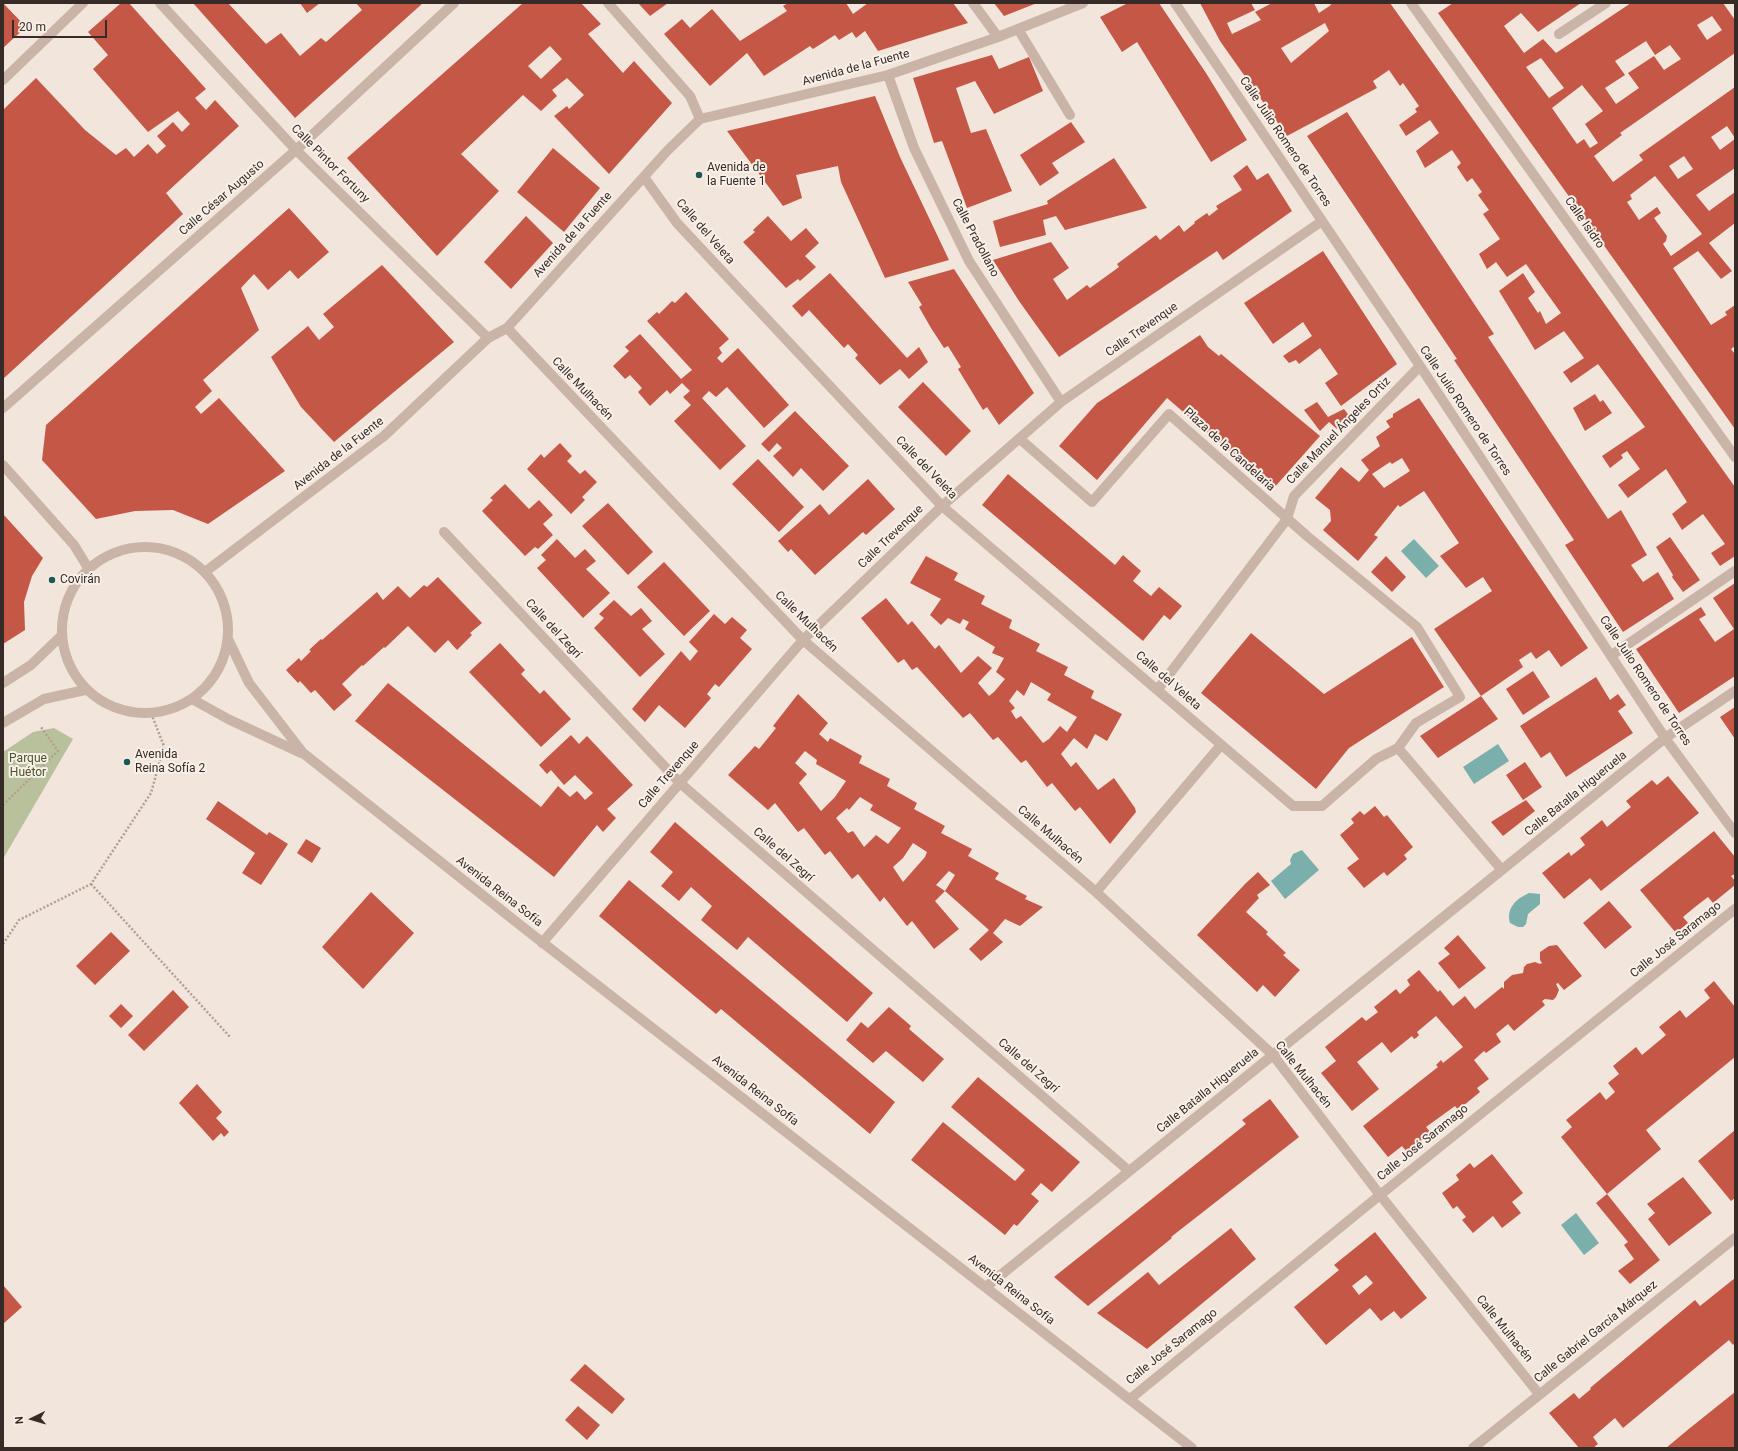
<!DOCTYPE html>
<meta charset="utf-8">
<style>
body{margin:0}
#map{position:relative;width:1738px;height:1451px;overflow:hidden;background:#f2e5dc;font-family:Roboto,sans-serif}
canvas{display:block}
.frame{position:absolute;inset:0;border:4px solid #372b28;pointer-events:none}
.north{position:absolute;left:12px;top:1399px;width:40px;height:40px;-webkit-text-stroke:3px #f9f0e8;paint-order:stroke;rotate:265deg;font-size:11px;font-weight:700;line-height:16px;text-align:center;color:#372b28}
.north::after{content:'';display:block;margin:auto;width:14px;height:18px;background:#372b28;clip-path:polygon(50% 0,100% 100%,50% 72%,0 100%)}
.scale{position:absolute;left:12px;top:20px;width:95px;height:18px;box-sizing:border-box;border:2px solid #372b28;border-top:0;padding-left:5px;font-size:12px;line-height:14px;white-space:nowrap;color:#372b28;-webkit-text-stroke:3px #f9f0e8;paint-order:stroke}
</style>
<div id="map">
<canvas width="1738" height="1451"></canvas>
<div class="frame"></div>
<div class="north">N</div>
<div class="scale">20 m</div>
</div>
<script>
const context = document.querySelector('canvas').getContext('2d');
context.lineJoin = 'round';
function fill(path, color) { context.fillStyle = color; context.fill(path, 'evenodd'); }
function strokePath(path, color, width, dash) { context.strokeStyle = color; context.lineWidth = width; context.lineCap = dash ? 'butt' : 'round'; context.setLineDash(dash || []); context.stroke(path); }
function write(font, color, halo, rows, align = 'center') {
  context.font = font + ' Roboto,sans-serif'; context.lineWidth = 4; context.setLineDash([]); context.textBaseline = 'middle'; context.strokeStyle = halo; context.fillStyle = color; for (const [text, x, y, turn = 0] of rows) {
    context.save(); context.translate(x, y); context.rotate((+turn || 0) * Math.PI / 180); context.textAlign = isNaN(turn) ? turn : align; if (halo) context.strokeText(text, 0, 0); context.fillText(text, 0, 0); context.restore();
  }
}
fill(new Path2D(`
 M54 728 73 739 3 859V752L33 732Z`), '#b9c19c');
fill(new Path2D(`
 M1414 539 1439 566 1426 578 1401 551Z
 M1498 744 1509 761 1474 784 1463 767Z
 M1302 850 1319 870 1285 899 1271 881 1291 864 1290 860 1293 854Z
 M1529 893 1540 894V904L1528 914 1526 924 1523 927H1518L1510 923C1506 908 1516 899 1529 893Z
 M1576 1213 1599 1243 1584 1255 1561 1225Z`), '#7bafab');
fill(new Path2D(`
 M3 3 26 27 3 48Z
 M121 3H129L206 89 195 98 206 110 215 100 239 126 166 193 183 214 3 379V110L36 78 85 130 116 155 126 148 134 157 148 144 157 154 166 146 157 136 173 122 182 132 190 124 178 111 148 132 93 69 108 55 88 32Z
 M193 3H228L266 44 281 33 300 56 321 38 326 42 362 10 356 3H423L295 118Z
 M300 3H320L307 13Z
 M523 3H581L601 24 588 34 623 73 634 61 672 103 609 174 554 116 567 106 569 109 584 95 567 78 552 90 557 96 541 111 523 95 461 154 499 191 437 256 347 158ZM550 46 562 59 541 79 528 66Z
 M638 3H668L650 16Z
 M788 3H846L853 14 868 3H953L968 23 878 51 865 31 856 38 852 32 839 40 835 35 813 49 810 46 764 76 747 53 710 86 664 34 682 19 690 28 712 9 740 41 787 11 783 6Z
 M994 3H1037L1004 16Z
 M1128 3H1159L1206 73 1247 140 1211 162 1137 42 1122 52 1100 17Z
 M1200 3H1251L1255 10 1227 23 1232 34 1261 20 1255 12 1272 3H1314L1319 13 1331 5 1330 3H1390L1735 487V556L1720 566 1711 553 1725 544 1703 514 1682 530 1672 514 1687 502 1666 469 1628 498 1618 485 1640 469 1627 451 1621 455 1623 458 1610 468 1602 456 1645 427 1598 364 1571 383 1563 372 1584 358 1564 331 1535 350 1499 291 1523 273 1535 292 1528 298 1538 313 1540 311 1546 324 1561 313 1526 264 1507 277 1496 262 1487 269 1479 254 1500 239 1483 214 1489 210 1478 195 1482 192 1472 178 1467 182 1457 167 1461 163 1452 150 1425 168 1416 151 1439 133 1430 120 1406 136 1399 125 1417 112 1415 109 1419 106 1403 83 1400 86 1389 70 1373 81 1377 88 1287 136 1220 41ZM1325 23 1329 31 1291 63 1281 48Z
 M1453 3H1581L1538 32 1521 13 1504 26 1524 53 1543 39 1556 53 1631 3H1723L1735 20V53L1620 133 1622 135 1594 156 1613 182 1643 160 1639 155 1735 87V138L1727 126 1711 137 1720 150 1735 139V168L1696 195 1709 211 1735 192V223L1709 243 1732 271 1721 279 1698 251 1673 268 1711 325 1727 315 1725 312 1735 305V346L1731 349 1735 354V429L1438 13ZM1712 16 1722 30 1707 40 1697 25ZM1646 41 1655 55 1670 45 1681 59 1664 70 1654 56 1628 73 1639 88 1616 104 1605 88 1625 75 1615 61ZM1541 58 1564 88 1549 98 1526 67ZM1582 85 1603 111 1585 124 1598 143 1590 148 1584 139 1577 144 1552 108ZM1684 156 1693 169 1678 179 1669 166ZM1655 176 1702 234 1671 256 1663 244 1666 241 1667 236 1654 218 1661 213 1657 207 1639 220 1627 202 1632 199 1630 195Z
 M992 55 999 69 1029 57 1043 91 994 114 975 81 956 88 971 133 986 129 1012 191 967 208 942 141 934 143 913 78Z
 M875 96 900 157 949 260 885 278 841 182 838 166 796 175 802 198 783 206 727 131Z
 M1347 112 1494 334 1488 337 1608 519 1621 510 1647 555 1631 565 1643 582 1658 572 1674 599 1623 632 1565 545 1574 540 1454 360 1457 359 1307 136Z
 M1071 122 1085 142 1052 163 1059 173 1040 186 1020 155Z
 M553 148 600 188 564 232 517 192Z
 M1114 158 1147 208 1065 230 1056 216 1043 220 1046 235 1000 247 993 221 1048 204 1047 201Z
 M1247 165 1257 180 1268 173 1292 211 1223 260 1217 251 1059 357 1019 301 993 260 1051 242 1069 268 1053 279 1067 300 1087 285 1090 288 1119 267 1117 264 1156 235 1160 240 1179 225 1184 232 1195 223 1194 222 1207 213 1209 216 1218 209 1216 206 1242 190 1233 176Z
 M289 208 329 252 298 279 290 270 268 290 254 274 241 288 259 330 203 380 212 391 195 407 201 414 219 398 285 471 208 524 173 510 135 511 96 519 42 460 46 425Z
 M526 216 553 243 511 289 484 262Z
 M768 216 791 241 806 228 819 243 805 256 816 267 800 281 798 279 786 288 743 242 755 232 753 230Z
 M1323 251 1397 364 1341 406 1325 383 1338 374 1320 348 1299 364 1296 360 1289 363 1283 356 1312 336 1303 322 1273 344 1244 303Z
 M382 265 454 342 334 442 301 407 271 357 308 326 319 340 334 327 323 314Z
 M954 269 1034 393 999 425 987 407 983 410 958 369 961 367 948 346 944 348 931 328 919 307 922 305 908 282Z
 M830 273 907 358 919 347 928 362 909 379 900 369 880 385 855 358 858 355 848 344 844 348 809 310 802 317 792 306Z
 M686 292 729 339 719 348 722 353 717 358 722 363 738 348 789 405 764 428 727 387 716 397 709 391 702 398 746 446 720 470 674 421 691 405 683 397 690 391 682 383 670 394 667 390 650 406 638 392 642 388 630 375 625 379 613 366 629 351 625 347 640 334 681 379 692 370 647 321 657 312 659 314 672 301 675 303Z
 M1200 335 1208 347 1219 356 1221 354 1320 436 1273 489 1167 398 1097 480 1059 446 1097 403Z
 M923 382 971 431 946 456 898 407Z
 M1595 394 1600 402 1603 400 1612 413 1585 431 1573 408Z
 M1419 398 1588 648 1561 667 1549 650 1536 659 1531 652 1519 660 1523 667 1481 696 1498 719 1438 758 1420 736 1481 696 1434 629 1492 591 1483 577 1466 588 1440 556 1459 543 1424 491 1400 507 1398 505 1374 535 1378 537 1358 561 1323 530 1331 521 1330 510 1315 498 1341 467 1359 482 1369 470 1361 460 1380 446 1376 437 1390 427 1386 421 1393 417V414ZM1402 458 1410 471 1384 488 1372 474 1390 462 1392 464Z
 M1317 402 1328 417 1344 409 1350 417 1337 429 1329 422 1320 431 1304 410Z
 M795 411 849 466 823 491 801 468 793 477 773 456 782 448 777 443 769 452 761 444Z
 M560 443 572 456 567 461 580 474 585 470 597 482 582 497 585 500 571 514 527 469 541 454 544 458Z
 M758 459 804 507 779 532 732 484Z
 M1008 474 1115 565 1123 555 1141 571 1133 581 1151 596 1159 587 1182 606 1170 620 1164 615 1143 641 982 505Z
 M868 479 895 509 866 535 863 532 815 575 791 549 788 552 778 541 820 504 829 515Z
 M505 484 529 509 539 500 553 515 543 524 553 535 538 549 535 547 525 556 482 511 493 500 490 498Z
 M608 503 653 552 628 575 582 526Z
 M3 514 43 558 32 576 24 602 25 630 3 644Z
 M1670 537 1700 580 1683 592 1672 577 1673 575 1656 547Z
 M557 539 575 558 585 549 596 561 586 569 610 593 583 618 537 568 546 560 541 555Z
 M926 556 958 573 954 580 985 596 981 604 1012 620 1009 628 1040 644 1036 651 1068 667 1064 675 1094 691 1091 698 1122 714 1107 741 1095 734 1087 749 1074 738 1061 754 1071 767 1076 762 1098 790 1114 778 1135 808 1136 812 1110 844 1080 807 1075 811 1052 783 1047 787 1026 760 1021 763 998 737 993 740 970 713 963 718 917 667 912 670 904 659 898 663 861 618 886 598 908 625 912 621 935 649 939 645 961 673 978 656 992 668 978 683 989 696 994 692 1005 679 996 672 1004 658 992 653 995 647 965 629 969 622 963 619 960 624 948 618 941 625 930 615 941 599 910 583ZM1031 682 1051 694 1047 700 1077 717 1067 732 1060 726 1049 739 1043 743 1021 716 1016 719 1011 711 1015 708 1009 701 1017 690 1024 696Z
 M1386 556 1406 577 1392 592 1371 572Z
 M664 562 710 611 684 636 637 587Z
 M438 577 482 623 470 633 472 635 457 650 448 640 435 653 408 626 385 648 384 647 363 666 362 665 342 684 352 695 334 711 315 690 311 693 300 681 298 683 286 670 299 658 301 661 311 651 309 650 321 639 322 640 377 592 383 600 398 586 410 598 424 585 427 587Z
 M1735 583V676L1679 713 1636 649 1701 607 1706 615 1699 619 1715 642 1734 629 1713 598Z
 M614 600 631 616 641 608 652 621 642 629 665 654 640 677 594 628 604 618 599 614Z
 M714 614 725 624 732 617 747 630 740 638 752 649 719 687 715 684 707 694 711 698 685 728 659 705 645 722 632 709 681 651 690 661 698 651 689 642Z
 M1251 633 1324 694 1412 637 1444 687 1349 748 1316 789 1201 693Z
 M500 643 525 670 521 674 540 694 544 690 571 719 541 747 469 672Z
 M1533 671 1550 697 1523 715 1506 689Z
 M1596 677 1610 700 1618 694 1626 705 1618 711 1633 733 1566 777 1550 752 1541 758 1520 726Z
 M388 683 541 807 558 786 570 797 577 791 585 800 593 793 575 775 564 785 551 770 547 774 539 765 571 735 579 744 587 736 633 785 607 809 616 818 603 832 597 825 554 877 355 721Z
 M798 694 828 723 819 734 828 742 830 738 862 756 859 763 890 779 887 786 917 803 914 809 945 826 941 833 972 849 968 856 999 873 995 879 1027 896 1025 899 1043 907 1020 926 1005 919 993 933 1003 942 981 961 969 949 989 930 945 891 955 875 949 871 936 885 945 891 935 901 959 929 934 949 912 921 907 926 884 897 880 902 858 874 852 879 830 851 825 855 804 828 798 832 775 803 768 810 728 775 755 746 759 749 768 738 776 728 773 726ZM805 751 817 760 816 764 846 781 835 797 821 811 799 783 807 774 795 763ZM860 797 873 805 870 810 901 828 888 844 876 835 864 847 853 831 848 833 836 818 847 808 849 810ZM913 843 927 852 925 857 903 882 893 867 903 858Z
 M1735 707V739L1720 717Z
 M1525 762 1542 787 1523 800 1506 775Z
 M1668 776 1699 813 1601 891 1590 878 1564 899 1542 873 1569 852 1571 856 1585 845 1580 838 1602 820 1607 827 1631 807 1626 801 1652 780 1657 785Z
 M1526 800 1535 811 1503 836 1491 822Z
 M218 801 267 835 269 832 288 844 261 885 242 873 255 853 206 819Z
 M1375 806 1384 817 1387 815 1413 847 1404 855 1407 859 1387 876 1384 872 1364 888 1347 868 1359 859 1340 835 1354 823 1351 819 1360 811 1364 815Z
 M675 822 873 993 847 1022 748 937 737 950 701 920 712 906 691 887 679 901 661 886 673 872 650 852Z
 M1714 831 1735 857V874L1731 876 1735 881V885L1713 903 1708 897 1695 907 1683 917 1688 923 1676 933 1640 890Z
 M306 839 321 848 312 863 297 853Z
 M1258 872 1270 885 1257 895 1259 898 1246 912 1268 932 1266 934 1286 953 1283 955 1300 970 1275 997 1263 985 1257 992 1197 935 1246 883Z
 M629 880 895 1102 870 1134 721 1009 716 1014 599 916Z
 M371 892 414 933 363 989 322 947Z
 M1609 901 1632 927 1605 949 1583 923Z
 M111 932 130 951 95 985 76 966Z
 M1458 935 1486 968 1459 989 1438 963 1450 954 1444 948Z
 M1557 945 1582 976 1564 990 1558 983 1556 984 1559 990 1556 997 1553 1000 1545 999 1542 1001 1545 1005 1514 1031 1508 1024 1496 1034 1501 1042 1486 1053 1484 1051 1474 1060 1489 1079 1477 1088 1480 1092 1458 1110 1455 1106 1426 1127 1431 1133 1407 1152 1402 1146 1388 1157 1363 1126 1438 1067 1436 1065 1441 1060 1443 1063 1463 1047 1436 1016 1417 1032 1419 1035 1416 1038 1414 1039 1412 1036 1391 1053 1382 1042 1357 1062 1379 1089 1352 1111 1321 1073 1336 1061 1325 1047 1362 1017 1366 1021 1378 1012 1374 1007 1396 989 1400 994 1410 985 1407 980 1419 970 1438 992 1440 990 1453 1006 1465 996 1475 1009 1502 987 1504 989V982L1512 975 1523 973 1524 967 1527 964 1535 962 1540 964 1542 963 1540 960V952L1549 946Z
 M1714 981 1735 1007V1057L1646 1130 1661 1149 1607 1194 1561 1137 1572 1127 1566 1120 1600 1092 1606 1100 1615 1092 1608 1083 1619 1074 1613 1066 1636 1047 1642 1055 1666 1035 1659 1027 1680 1010 1686 1018 1710 998 1704 990Z
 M173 990 189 1007 144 1051 128 1035Z
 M121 1004 133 1016 121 1028 109 1016Z
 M889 1007 911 1026 909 1029 944 1059 923 1082 886 1051 873 1063 846 1040 861 1022 868 1028Z
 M978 1077 1080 1162 1052 1192 1041 1183 1031 1194 1039 1201 1017 1226 1014 1224 1005 1235 911 1160 943 1122 1015 1181 1025 1170 951 1107Z
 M197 1084 222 1112 216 1118 229 1132 224 1137 221 1133 213 1141 179 1103Z
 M1270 1099 1299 1137 1171 1237 1172 1238 1088 1306 1054 1277 1246 1124 1242 1120Z
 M1735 1130V1198L1731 1201 1698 1161Z
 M1492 1154 1523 1193 1512 1202 1521 1213 1502 1228 1493 1216 1473 1233 1462 1220 1466 1217 1457 1206 1453 1209 1442 1193 1459 1180 1456 1175 1470 1163 1474 1168Z
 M1683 1177 1712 1213 1669 1246 1648 1219 1655 1213 1647 1204Z
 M1607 1194 1660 1260 1630 1284 1618 1271 1634 1259 1624 1245 1628 1242 1596 1203Z
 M1231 1228 1256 1259 1147 1349 1097 1313 1148 1272 1159 1285Z
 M1375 1232 1427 1298 1401 1319 1394 1311 1381 1321 1370 1308 1326 1345 1294 1307 1339 1270 1334 1265ZM1366 1275 1373 1283 1359 1295 1352 1286Z
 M1735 1278V1343L1733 1345 1729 1340 1623 1428 1615 1418 1593 1437 1598 1444 1593 1448H1579L1549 1413 1574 1393 1579 1399 1591 1389 1590 1388 1695 1300 1700 1306Z
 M3 1285 22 1307 3 1324Z
 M585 1364 625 1399 612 1414 570 1380Z
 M1735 1392V1448H1666L1690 1428Z
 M578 1406 600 1425 587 1440 565 1420Z`), '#c55746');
strokePath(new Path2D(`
 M3 805 58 751 41 727
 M91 884 230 1037
 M3 944 19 920 91 884 151 793 164 746 151 713`), '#b69d92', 2.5, [2, 2]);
strokePath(new Path2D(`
 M160 3 296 150 488 338
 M608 3 690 96 700 119
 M973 3 998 37
 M1175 3 1420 366 1665 738 1735 833
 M1411 3 1735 457
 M1018 29 1070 115
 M1559 34 1606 3
 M888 75 914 148 969 261 1061 402
 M3 80 83 3
 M644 177 677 223 942 506 1293 806H1322L1376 759 1398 748 1416 723 1460 697 1417 627 1307 536 1169 414 1092 502 1020 439
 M507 328 803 640 1096 892 1273 1055 1380 1195 1539 1394
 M3 408 296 150 454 3
 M3 465 74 545 88 568
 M444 532 680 783 1129 1171
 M62 630a83 83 0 1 1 166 0a83 83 0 1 1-166 0Z
 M205 572 384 436 488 338 507 328 668 150 700 119 888 75 998 37 1083 3
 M228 639 249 683 303 753 529 932 1192 1448
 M1612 655 1735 571
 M3 683 31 665 62 635
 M1158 689 1287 519 1294 496 1420 366
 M192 699 228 719 301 753
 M3 723 44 699 85 690
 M1398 748 1502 870
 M1096 892 1221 745
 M542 943 803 640 942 506 1061 402 1322 221
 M986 1287 1665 738 1735 691
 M1130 1399 1380 1195 1735 909
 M1473 1448 1735 1238`), '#cab4a8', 10);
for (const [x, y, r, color] of [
 [699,175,4,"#1e5855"],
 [52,580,4,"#1e5855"],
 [127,762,4,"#1e5855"]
]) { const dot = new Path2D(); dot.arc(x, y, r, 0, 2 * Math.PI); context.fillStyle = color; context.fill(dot); strokePath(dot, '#f9f0e8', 1.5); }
write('12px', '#372b28', '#f9f0e8', [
 ["Avenida de la Fuente",856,68,-15],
 ["Calle Julio Romero de Torres",1285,142,56],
 ["Calle Pintor Fortuny",330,164,45],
 ["Calle César Augusto",222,198,-41],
 ["Calle Isidro",1584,223,55],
 ["Calle del Veleta",705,232,49],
 ["Avenida de la Fuente",573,235,-48],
 ["Calle Pradollano",975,238,62],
 ["Calle Trevenque",1142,330,-35],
 ["Calle Mulhacén",582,389,46],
 ["Calle Julio Romero de Torres",1465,411,56],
 ["Calle Manuel Ángeles Ortiz",1339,431,-46],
 ["Plaza de la Candelaria",1229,450,42],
 ["Avenida de la Fuente",339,454,-38],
 ["Calle del Veleta",926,468,46],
 ["Calle Trevenque",891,537,-44],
 ["Calle Mulhacén",806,622,44],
 ["Calle del Zegrí",553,629,47],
 ["Calle del Veleta",1168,681,41],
 ["Calle Julio Romero de Torres",1645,681,56],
 ["Calle Trevenque",669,775,-49],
 ["Calle Batalla Higueruela",1576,794,-39],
 ["Calle Mulhacén",1050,835,41],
 ["Calle del Zegrí",783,855,41],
 ["Avenida Reina Sofía",499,892,38],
 ["Calle José Saramago",1676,940,-39],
 ["Calle del Zegrí",1028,1066,41],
 ["Calle Mulhacén",1303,1075,51],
 ["Avenida Reina Sofía",755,1091,38],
 ["Calle Batalla Higueruela",1208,1091,-39],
 ["Calle José Saramago",1423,1143,-39],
 ["Avenida Reina Sofía",1011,1290,38],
 ["Calle Mulhacén",1504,1329,51],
 ["Calle Gabriel García Márquez",1596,1332,-39],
 ["Calle José Saramago",1172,1347,-39]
]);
write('12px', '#372b28', '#f9f0e8', [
 ["Avenida de",707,168],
 ["la Fuente 1",707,182],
 ["Covirán",60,580],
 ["Avenida",135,755],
 ["Reina Sofía 2",135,769]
], 'left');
write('12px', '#4b552c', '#f9f0e8', [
 ["Parque",28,759],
 ["Huétor",28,773]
]);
</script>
